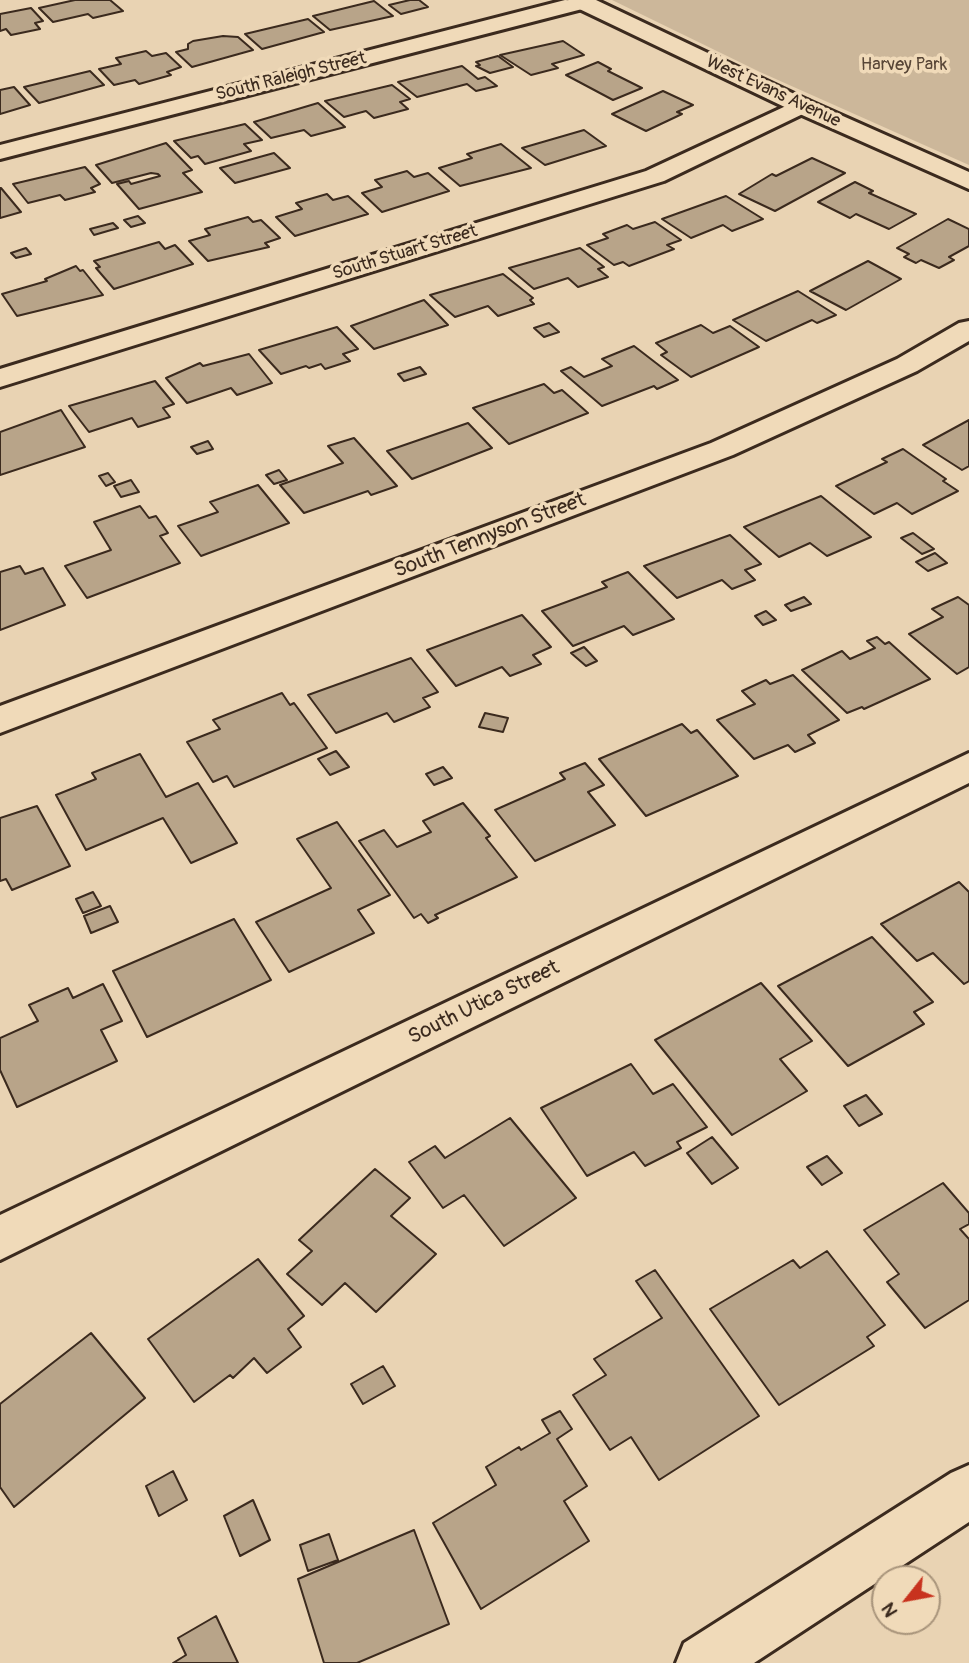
<!DOCTYPE html>
<style>
body{margin:0}
#map{position:relative;width:969px;height:1663px;overflow:hidden;background:#e9d3b3;font-family:Pangolin,sans-serif}
canvas{display:block}
.north{position:absolute;left:871px;top:1565px;width:70px;height:70px;box-sizing:border-box;background:#f0dab9;border:2px solid #a8947b;border-radius:50%;rotate:239deg;font-size:19px;font-weight:700;line-height:28px;text-align:center;color:#3b2a1e}
.north::after{content:'';display:block;margin:auto;width:24px;height:32px;background:#c8321e;clip-path:polygon(50% 0,100% 100%,50% 72%,0 100%)}
</style>
<div id="map">
<canvas width="969" height="1663"></canvas>
<div class="north">N</div>
</div>
<script>
const context = document.querySelector('canvas').getContext('2d');
context.lineJoin = 'round';
function fill(path, color) { context.fillStyle = color; context.fill(path, 'evenodd'); }
function strokePath(path, color, width, dash) { context.strokeStyle = color; context.lineWidth = width; context.lineCap = dash ? 'butt' : 'round'; context.setLineDash(dash || []); context.stroke(path); }
function write(font, color, halo, rows, align = 'center') {
  context.font = font + ' Pangolin,sans-serif'; context.lineWidth = 7; context.setLineDash([]); context.textBaseline = 'middle'; context.strokeStyle = halo; context.fillStyle = color; for (const [text, x, y, turn = 0] of rows) {
    context.save(); context.translate(x, y); context.rotate((+turn || 0) * Math.PI / 180); context.textAlign = isNaN(turn) ? turn : align; if (halo) context.strokeText(text, 0, 0); context.fillText(text, 0, 0); context.restore();
  }
}
fill(new Path2D(`
 M612 0H969V165L760 72Z`), '#ccb79a');
const building = new Path2D(`
 M75 0H110L123 11 93 18 88 14 53 22 39 8Z
 M410 0H419L428 7 401 14 389 5Z
 M374 1 393 16 330 30 313 16Z
 M31 8 43 21 35 23 40 29 11 35 6 29 0 31V14Z
 M308 19 324 32 262 49 245 34Z
 M223 36 238 37 253 50 192 67 176 52 188 49V44L193 41Z
 M563 41 584 55 552 64 558 68 531 75 500 55Z
 M146 51 152 56 166 53 181 67 167 72 171 75 139 84 135 80 114 85 99 69 121 64 116 58Z
 M498 56 513 67 490 73 476 66 480 65 476 62Z
 M598 62 611 69 608 71 642 88 613 100 566 75Z
 M462 66 478 79 485 77 497 86 476 91 467 84 417 97 398 82Z
 M90 71 104 85 39 103 24 87Z
 M392 85 410 99 400 102 408 109 374 118 366 111 344 117 325 101Z
 M14 87 30 105 0 114V90Z
 M663 91 693 105 677 112 682 114 646 131 612 114Z
 M318 103 345 127 311 136 304 130 271 138 254 122Z
 M245 124 262 140 244 144 251 151 205 164 198 156 191 158 174 141Z
 M584 130 606 146 545 165 522 148Z
 M166 143 192 170 183 173 202 192 139 209 117 184 129 181 131 184 160 176 158 174 151 173 112 183 96 165Z
 M501 144 531 168 460 186 439 168 472 158 467 154Z
 M274 153 290 168 235 183 220 168Z
 M812 158 845 173 775 211 739 194 772 174 776 176Z
 M85 167 100 184 91 188 95 192 65 200 60 195 28 203 13 184Z
 M407 171 414 177 428 173 449 191 382 212 362 193 382 187 375 180Z
 M855 182 873 191 869 193 916 214 889 229 856 214 850 218 818 202Z
 M0 188H1L21 212 0 218Z
 M327 194 333 200 348 196 368 214 295 236 276 217 302 209 296 203Z
 M726 196 763 219 732 231 723 225 691 238 662 219Z
 M138 216 145 223 131 227 124 220Z
 M248 217 253 222 261 220 280 238 265 243 269 247 208 261 189 241 210 235 205 229Z
 M948 219 969 229V246L949 257 954 260 939 268 921 260 916 263 904 257 909 254 897 248Z
 M655 222 681 240 667 245 674 249 629 266 623 262 614 265 587 245 608 238 603 234 627 225 633 229Z
 M113 223 118 228 94 235 90 229Z
 M159 242 165 249 175 245 193 264 114 289 96 268 100 267 94 261Z
 M26 248 31 254 16 258 11 253Z
 M580 248 604 267 598 269 608 277 578 287 568 278 534 289 509 268Z
 M868 261 901 279 846 310 810 291Z
 M76 266 80 271 83 270 103 295 17 316 2 294 47 281 45 279Z
 M503 274 533 298 530 300 534 304 498 316 488 306 455 317 430 295Z
 M798 291 836 315 817 323 812 320 766 341 733 320Z
 M424 300 448 325 374 349 351 326Z
 M549 323 559 332 544 337 534 328Z
 M701 325 713 333 730 326 759 347 691 377 661 355 667 352 656 343Z
 M337 327 358 349 343 354 350 361 325 369 321 364 309 368 306 366 281 374 259 350Z
 M634 346 678 380 657 389 654 386 602 406 561 371 571 367 584 377 612 366 602 359Z
 M249 354 272 383 237 395 231 388 187 403 166 378 200 363 203 366Z
 M420 367 426 374 404 381 398 374Z
 M155 381 174 404 163 408 170 417 138 427 132 418 89 432 69 406Z
 M544 384 554 393 562 390 588 413 509 444 473 408Z
 M61 410 85 447 0 475V432Z
 M969 420V466L962 470 923 445Z
 M468 423 492 448 412 479 387 451Z
 M354 438 397 486 371 495 368 491 304 513 280 485 343 463 328 446Z
 M208 441 213 449 197 454 191 447Z
 M903 449 946 479 943 481 958 491 912 514 897 503 874 514 836 486 887 462 882 459Z
 M279 470 287 480 274 484 266 475Z
 M108 473 115 482 106 486 99 476Z
 M131 480 139 492 121 497 114 486Z
 M258 485 289 523 201 556 178 526 218 512 210 502Z
 M821 496 871 537 827 556 810 543 779 557 744 527Z
 M140 506 149 518 156 516 168 533 160 536 180 563 87 598 65 566 111 550 94 522Z
 M913 533 934 549 922 554 901 538Z
 M730 535 761 564 745 570 755 580 732 589 722 580 677 598 644 566Z
 M935 553 947 563 928 571 916 562Z
 M20 566 25 574 43 568 65 605 0 630V572Z
 M628 572 674 619 633 635 624 626 573 646 542 611 607 587 602 582Z
 M804 597 811 604 791 611 785 605Z
 M958 597 969 605V667L957 674 909 634 943 617 932 609Z
 M766 611 776 620 763 625 755 616Z
 M522 615 551 647 533 655 541 664 510 676 502 667 456 686 427 650Z
 M877 637 885 644 889 642 930 679 864 709 862 707 847 713 802 670 842 651 850 659 875 648 867 641Z
 M584 647 597 661 586 666 571 653Z
 M411 658 438 692 423 698 430 707 394 722 387 713 336 733 308 695Z
 M793 675 839 720 808 735 815 743 795 752 788 745 754 759 717 720 755 704 742 691 766 680 770 684Z
 M282 693 290 705 294 703 327 748 234 787 227 776 213 782 187 742 220 729 213 720Z
 M485 713 508 718 503 732 479 727Z
 M682 724 691 733 697 730 738 776 646 816 599 759Z
 M336 751 349 767 330 775 318 759Z
 M140 754 166 797 198 783 237 843 191 863 163 818 86 850 56 795 96 779 92 773Z
 M585 763 604 785 588 792 615 825 535 861 495 810 565 779 560 773Z
 M443 767 452 778 434 785 426 774Z
 M463 803 490 836 486 838 517 877 435 915 438 918 428 923 421 914 414 918 359 841 384 830 397 847 431 832 423 821Z
 M37 806 70 866 12 890 6 879 0 881V818Z
 M337 822 390 895 358 910 374 933 289 972 256 922 331 888 297 839Z
 M959 882 969 892V981L964 984 933 953 917 961 881 924Z
 M93 892 101 906 83 913 76 899Z
 M110 906 118 922 91 933 84 916Z
 M234 919 271 980 147 1037 113 971Z
 M872 937 933 1002 914 1012 924 1024 848 1066 778 986Z
 M761 983 812 1041 780 1059 807 1091 732 1135 655 1040Z
 M103 984 122 1021 101 1030 117 1061 17 1107 0 1070V1038L38 1021 29 1005 68 988 73 998Z
 M631 1064 653 1094 673 1084 707 1127 677 1142 681 1148 645 1166 634 1152 587 1176 541 1108Z
 M866 1095 882 1114 859 1126 844 1106Z
 M510 1118 576 1198 504 1246 464 1195 443 1208 409 1162 435 1146 445 1158Z
 M712 1137 738 1168 712 1184 687 1153Z
 M827 1156 842 1173 822 1185 807 1167Z
 M375 1169 410 1198 391 1216 436 1254 376 1312 345 1283 322 1305 287 1274 312 1251 299 1240Z
 M943 1183 969 1213V1224L960 1229 969 1239V1300L925 1328 887 1282 899 1274 864 1230Z
 M827 1251 885 1325 867 1337 874 1346 779 1405 710 1309 793 1260 800 1268Z
 M258 1259 304 1316 288 1329 301 1347 267 1373 254 1358 233 1378 230 1375 194 1402 148 1339Z
 M655 1270 759 1416 659 1480 631 1437 610 1450 573 1395 606 1375 594 1359 662 1318 636 1281Z
 M91 1333 145 1398 14 1507 0 1487V1404Z
 M383 1366 395 1386 363 1404 351 1384Z
 M560 1411 572 1429 557 1439 587 1486 564 1501 589 1541 481 1609 433 1523 496 1485 486 1467 519 1447 521 1450 550 1433 542 1420Z
 M173 1471 187 1500 159 1516 146 1486Z
 M253 1500 270 1540 240 1556 224 1516Z
 M414 1530 449 1624 357 1663H324L298 1579Z
 M329 1534 338 1560 308 1571 300 1545Z
 M216 1616 238 1663H173L186 1655 178 1638Z`);
fill(building, '#b8a489');
strokePath(building, '#3b2a1e', 2);
const minor = new Path2D(`
 M565 0 593 2 590 7 0 159V145Z
 M801 99 809 101 813 106 809 111 664 181 0 387V369L646 171Z
 M969 753V783L0 1260V1215Z
 M969 1465V1522L754 1663H676L684 1643 951 1473Z`);
const tertiary = new Path2D(`
 M969 321V341L917 371 733 455 0 733V706L711 443 897 359 959 323Z`);
const secondary = new Path2D(`
 M568 0H596L809 101 969 172V189L793 111 571 5Z`);
strokePath(minor, '#3b2a1e', 6);
strokePath(tertiary, '#3b2a1e', 6);
strokePath(secondary, '#3b2a1e', 6);
fill(minor, '#f0dab9');
fill(tertiary, '#f0dab9');
fill(secondary, '#f0dab9');
write('18px', '#584637', '#f0dab9', [
 ["Harvey Park",904,65]
]);
write('18px', '#3b2a1e', '#f0dab9', [
 ["South Raleigh Street",291,77,-14],
 ["West Evans Avenue",773,92,25],
 ["South Stuart Street",405,253,-17]
]);
write('21px', '#3b2a1e', '#f0dab9', [
 ["South Tennyson Street",490,536,-21],
 ["South Utica Street",484,1003,-26]
]);
</script>
